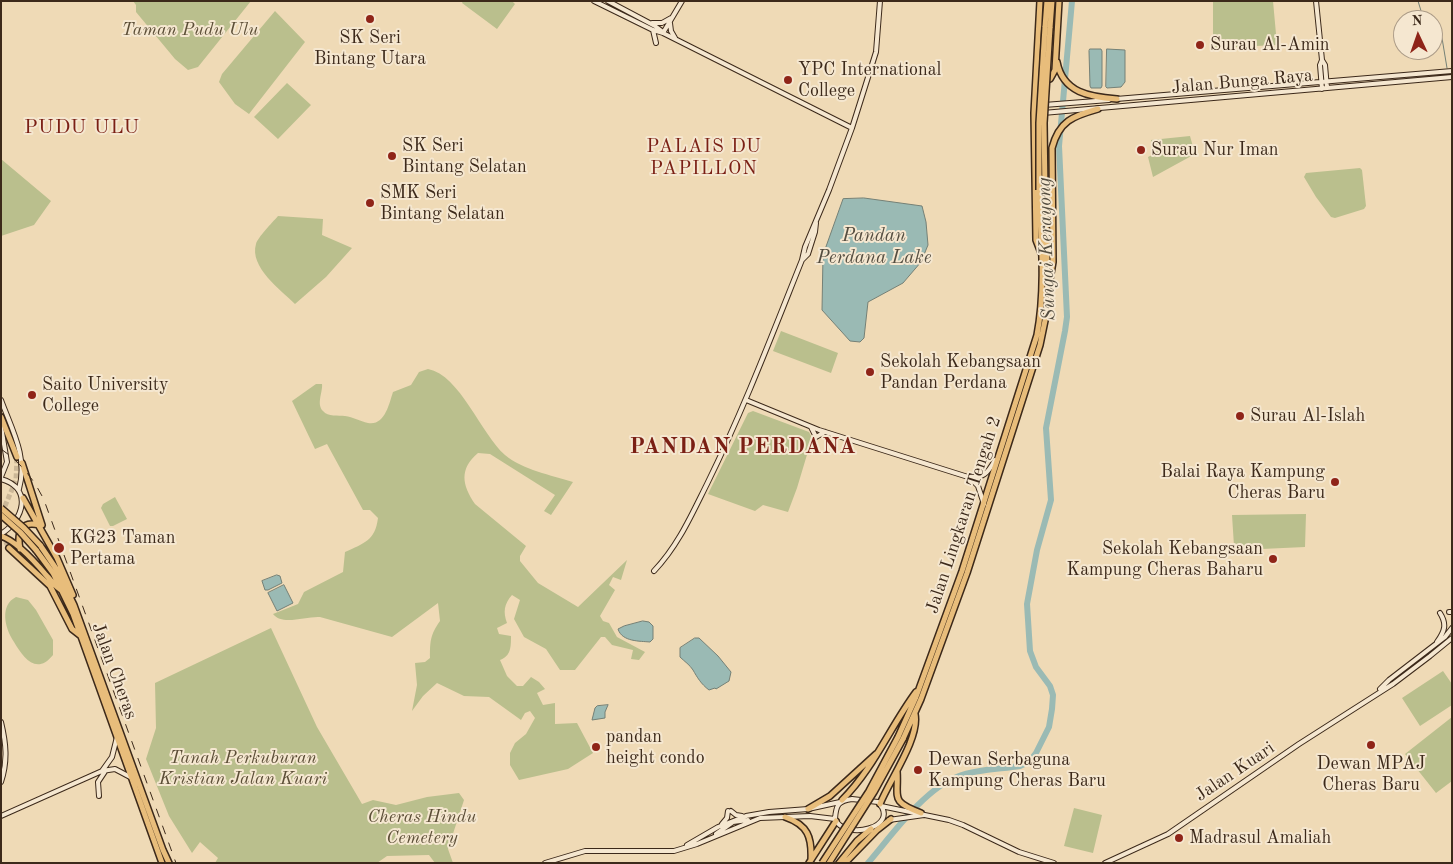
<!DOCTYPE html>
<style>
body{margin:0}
#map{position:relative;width:1453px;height:864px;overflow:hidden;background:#efdab6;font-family:"Old Standard TT",serif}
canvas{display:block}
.frame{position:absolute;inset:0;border:2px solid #3c291a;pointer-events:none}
.north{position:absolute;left:1393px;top:10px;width:50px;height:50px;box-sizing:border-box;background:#f5e7d0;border:1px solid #ab9b87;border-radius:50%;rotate:357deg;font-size:14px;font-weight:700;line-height:20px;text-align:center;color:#3c291a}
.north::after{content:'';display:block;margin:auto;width:18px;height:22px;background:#8f2418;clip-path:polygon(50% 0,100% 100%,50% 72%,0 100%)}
</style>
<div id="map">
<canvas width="1453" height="864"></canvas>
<div class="frame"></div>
<div class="north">N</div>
</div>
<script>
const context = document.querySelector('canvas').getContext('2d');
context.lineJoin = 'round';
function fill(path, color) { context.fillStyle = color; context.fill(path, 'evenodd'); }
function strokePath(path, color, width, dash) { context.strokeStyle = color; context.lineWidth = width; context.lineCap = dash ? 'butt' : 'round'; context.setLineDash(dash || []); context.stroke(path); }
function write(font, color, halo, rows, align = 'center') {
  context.font = font + ' "Old Standard TT",serif'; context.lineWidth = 4; context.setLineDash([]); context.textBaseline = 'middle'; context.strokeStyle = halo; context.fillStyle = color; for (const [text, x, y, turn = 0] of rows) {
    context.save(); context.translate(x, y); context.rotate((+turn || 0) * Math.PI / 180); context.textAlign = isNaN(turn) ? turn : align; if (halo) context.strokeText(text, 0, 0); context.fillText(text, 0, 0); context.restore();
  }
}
fill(new Path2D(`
 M133 1H251L198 67 188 70 175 59 136 12V5Z
 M463 1H512L515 4 497 29 462 3Z
 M1213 1H1273L1277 45 1213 48Z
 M275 11 305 42 249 114 235 104 219 82 222 74Z
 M287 83 311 105 278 139 254 117Z
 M1190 136 1195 154 1153 177 1148 157 1152 155 1151 140Z
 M1 159 51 201 34 225 1 236Z
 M1360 168 1362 170 1366 206 1364 209 1335 218 1331 217 1316 197 1304 177 1306 173Z
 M278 216 323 219 322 235 352 248 326 277 295 304C281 290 249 267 256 244 258 237 272 223 278 216Z
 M781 331 838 353 831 373 773 351Z
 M428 369C460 375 481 434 505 455 523 470 551 475 573 482L551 515 544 511 555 495 490 454 478 453C459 469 462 485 475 504L526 546 520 556V561L538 583 578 607 627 560 621 580 613 577 609 585 615 590 600 616 603 621 609 623 617 637 645 652 639 660 631 659 633 650 612 645 605 637H601L575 670H560L546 649 524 637 514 619 520 600 512 595C504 604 503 612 507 623L497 628 499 634 511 636C511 647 511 656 500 660L507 676 517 686H523L531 677 539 682 545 689 537 693 543 705 555 703V724L577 723 593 753 568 769 519 780 510 765V753L515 743 526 734 535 718 530 711 525 713 521 720 489 697 464 696 437 683 423 696 412 711 417 685 415 663 425 662 430 658C430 642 430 635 440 621L438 603 392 637 320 617C306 616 282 626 273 614L298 604 304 592 343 572 345 552C364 543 375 541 378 518L370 510H363L327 444 315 449 292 401 316 384H322C323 392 316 404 323 411 328 417 338 415 345 416 353 417 360 421 368 423 385 426 389 404 393 392L411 385 419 372Z
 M753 411 809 432 812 438 797 488 788 512 763 505 755 511 708 494 748 413Z
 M115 497 127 519 113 526H110L101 508 103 504Z
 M1306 514 1305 547 1240 550 1234 546 1232 515Z
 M16 597 28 600 36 610 53 640V655C36 676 23 657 14 642 4 627 0 605 16 597Z
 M271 628 317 727 362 804 373 800 396 805 427 797 459 793 464 800 448 849 453 863H435L429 855 387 856 377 863H215L218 858 200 842 192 853 169 816 146 759 156 728 155 683Z
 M1443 671 1452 684V705L1420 726 1402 698Z
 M1452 717V781L1436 793 1405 754Z
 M1074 808 1102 815 1093 853 1064 846Z`), '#babf8d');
const water = new Path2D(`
 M1090 49H1101L1102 51V86L1101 88H1091L1090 86 1089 51Z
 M1107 49 1125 50V82L1121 87 1107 88 1106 87Z
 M864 198 922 206 926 222 928 245 921 262 903 283 868 302 864 338 860 342 850 341 822 310 823 255 843 199Z
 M277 575 280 576 282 583 268 590H265L262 581Z
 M284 585 293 603 277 611 268 593Z
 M643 621 649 622 653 626V639L650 642C640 641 622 642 618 629L624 626Z
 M695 638H699L718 656 731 672 729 681 716 689 715 688 709 690C701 684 697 677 693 670 690 665 684 661 680 657V648Z
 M608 705 605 712V718L592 720 595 708 597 706Z`);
fill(water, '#9abab4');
strokePath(water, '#748076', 1);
strokePath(new Path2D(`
 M1418 1 1422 14 1427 20
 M1433 27 1442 38 1447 68`), '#748076', 1);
strokePath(new Path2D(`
 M868 863C892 835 925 788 959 776 978 769 1001 769 1020 766L1029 762 1036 753 1049 727 1052 709 1053 695 1050 686 1036 667 1030 651 1027 604 1037 550 1051 500 1046 428 1065 331 1067 317 1059 146 1072 1`), '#9abab4', 6);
strokePath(new Path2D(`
 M2 513 16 480 17 457
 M2 535 9 548`), '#cbb797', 5, [5, 2.5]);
const secondary = new Path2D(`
 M594 1 653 30 663 33 675 39 852 128
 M608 1 655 26 663 32
 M1316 1 1322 60 1320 65 1322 89
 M652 23H662L671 18
 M670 23 671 31 675 38
 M653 30 656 43
 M663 33 682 1
 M1322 60 1325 65 1327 88
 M1116 99 1452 71
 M1044 105 1109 100
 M1043 113 1452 77
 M802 260 805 247 829 190 852 128 876 52 880 1
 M1 400C12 430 28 457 19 489
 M746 400 819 430 968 477C983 479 988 473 995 460
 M1 426 7 462 1 477
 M811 427 816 437 825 432
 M970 478 978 486 984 504
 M1 479C33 488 24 520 1 534
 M654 571C678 546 692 514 707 484 743 411 772 335 802 260L808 254 815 232 816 223
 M1449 612H1452
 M1437 642C1445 631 1447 624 1440 613
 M1380 689 1389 680 1445 637 1452 628
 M1 722C6 743 8 761 1 782
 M102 771 112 757 117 737
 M99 796 98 782 106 770
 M852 799 878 802C902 828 844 841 835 819 836 805 838 801 852 799Z
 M881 806 949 820 963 825 1019 852 1054 863
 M731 811 736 815 742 816
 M1 816 102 771 115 769 132 778
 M889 820 924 815
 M722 824 727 818 728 811
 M716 834 733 822 748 820
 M687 845 718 827 746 816 769 812 808 809 840 802
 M545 863 585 851H674L697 844 760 818 810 816 835 819
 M1105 863 1168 834 1299 744 1393 684 1430 656 1452 638`);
const highway = new Path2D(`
 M1040 1 1034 113 1036 240 1041 253
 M1045 27 1047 1
 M1050 28 1052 1
 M1057 62C1063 93 1090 97 1117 99
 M1043 80 1050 79 1055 70 1059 1
 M1050 279 1053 262 1052 148C1059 121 1073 116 1098 109
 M1 417 17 457
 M22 463 42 525
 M23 498 57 558 73 595
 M1 536C16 541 36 563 46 575 52 581 55 587 63 591
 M40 545 57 570 74 605 163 850 169 863
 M9 548 50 586 72 629 81 636
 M20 549C17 534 20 520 39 525
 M36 550 53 573 73 614 162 863
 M898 737 916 697 962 571 1037 335C1046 287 1041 238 1039 190
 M903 739 921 699 967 573 1040 345 1047 311 1048 297 1045 190
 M897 771C899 798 889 801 921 813
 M842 800C874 768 890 727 916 692
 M880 804C889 781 920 738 915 714
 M808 809 830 796 876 754
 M785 817C808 825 812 837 811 860
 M809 863 836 821
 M839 863 857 841 871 829
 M845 863 877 830 891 819`);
strokePath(secondary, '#3c291a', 6);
strokePath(highway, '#3c291a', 8);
strokePath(secondary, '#f5e7d0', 4);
strokePath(highway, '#e8bd7b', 5);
strokePath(new Path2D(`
 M1 449C20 462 34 479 44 500L176 863`), '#3c291a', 1, [9, 9]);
const highwayBridge = new Path2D(`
 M1039 190V123L1045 27
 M1045 190 1044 123 1050 28
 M1 508 24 528 40 545
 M1 515 20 532 36 550
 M822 863 869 791 898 737
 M829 863 874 792 903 739`);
strokePath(highwayBridge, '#3c291a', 8, []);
strokePath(highwayBridge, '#e8bd7b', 5);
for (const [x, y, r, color] of [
 [370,19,5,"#8f2418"],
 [1200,45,5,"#8f2418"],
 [788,80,5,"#8f2418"],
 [1141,150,5,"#8f2418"],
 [392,156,5,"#8f2418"],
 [370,203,5,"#8f2418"],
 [870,372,5,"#8f2418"],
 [32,395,5,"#8f2418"],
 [1240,416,5,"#8f2418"],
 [1335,482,5,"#8f2418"],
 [59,548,6,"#8f2418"],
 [1273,559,5,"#8f2418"],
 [1371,745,5,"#8f2418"],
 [596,747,5,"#8f2418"],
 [918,770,5,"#8f2418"],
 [1179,838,5,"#8f2418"]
]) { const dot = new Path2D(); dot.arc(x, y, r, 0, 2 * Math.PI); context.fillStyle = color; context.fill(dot); strokePath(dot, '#f5e7d0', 2); }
write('italic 18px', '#5c4e37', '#f5e7d0', [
 ["Taman Pudu Ulu",190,30],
 ["Tanah Perkuburan",243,758],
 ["Kristian Jalan Kuari",243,779],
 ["Cheras Hindu",422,817],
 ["Cemetery",422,838]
]);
write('18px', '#3c291a', '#f5e7d0', [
 ["SK Seri",370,38,"center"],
 ["Bintang Utara",370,59,"center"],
 ["Surau Al-Amin",1210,45],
 ["YPC International",798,70],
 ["College",798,91],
 ["SK Seri",402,146],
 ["Bintang Selatan",402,167],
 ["Surau Nur Iman",1151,150],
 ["SMK Seri",380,193],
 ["Bintang Selatan",380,214],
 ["Sekolah Kebangsaan",880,362],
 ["Pandan Perdana",880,383],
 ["Saito University",42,385],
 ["College",42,406],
 ["Surau Al-Islah",1250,416],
 ["Balai Raya Kampung",1325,472,"right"],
 ["Cheras Baru",1325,493,"right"],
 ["KG23 Taman",70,538],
 ["Pertama",70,559],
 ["Sekolah Kebangsaan",1263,549,"right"],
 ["Kampung Cheras Baharu",1263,570,"right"],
 ["pandan",606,737],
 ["height condo",606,758],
 ["Dewan Serbaguna",928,760],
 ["Kampung Cheras Baru",928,781],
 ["Dewan MPAJ",1371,764,"center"],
 ["Cheras Baru",1371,785,"center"],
 ["Madrasul Amaliah",1189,838]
], 'left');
write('18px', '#3c291a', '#f5e7d0', [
 ["Jalan Bunga Raya",1242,82,-5],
 ["Jalan Lingkaran Tengah 2",964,515,-72],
 ["Jalan Cheras",114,671,70],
 ["Jalan Kuari",1235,772,-34]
]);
context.letterSpacing = '1px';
write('19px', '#7a1f14', '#f5e7d0', [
 ["PALAIS DU",704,147],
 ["PAPILLON",704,169]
]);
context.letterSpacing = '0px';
write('italic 19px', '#544d40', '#f5e7d0', [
 ["Pandan",874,236],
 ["Perdana Lake",874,258],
 ["Sungai Kerayong",1047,249,-92]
]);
context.letterSpacing = '1px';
write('20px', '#7a1f14', '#f5e7d0', [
 ["PUDU ULU",82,128]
]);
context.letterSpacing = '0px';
context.letterSpacing = '1px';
write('bold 22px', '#7a1f14', '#f5e7d0', [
 ["PANDAN PERDANA",743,447]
]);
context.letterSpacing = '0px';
</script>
